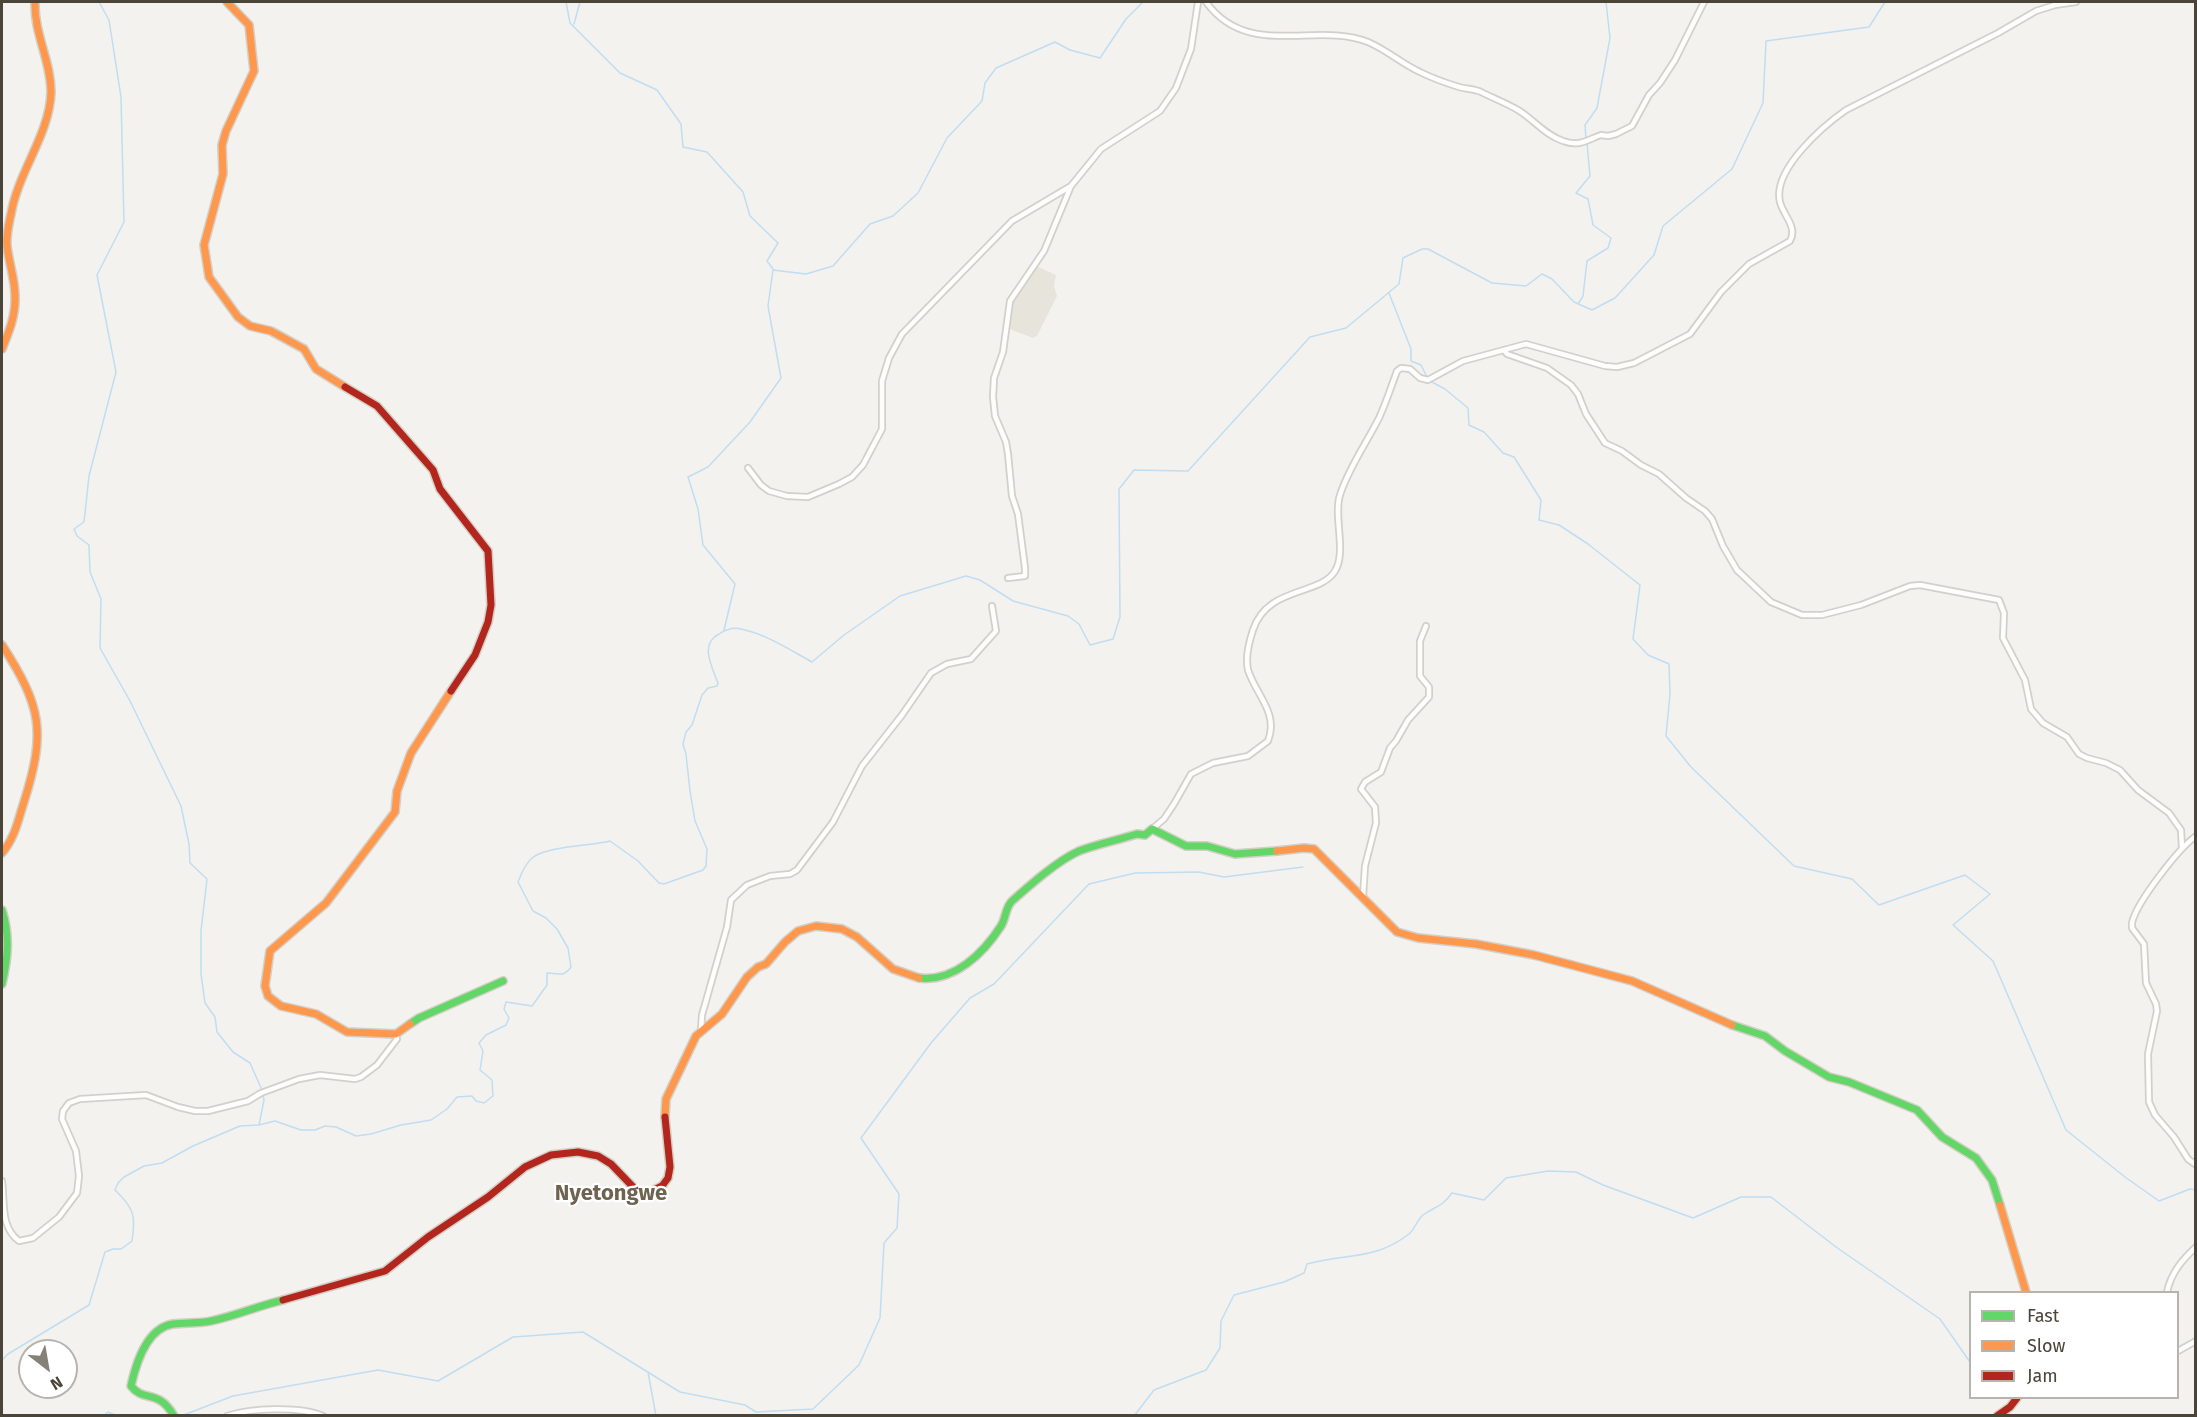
<!DOCTYPE html>
<style>
body{margin:0}
#map{position:relative;width:2197px;height:1417px;overflow:hidden;background:#f4f2ee;font-family:"Fira Sans",sans-serif}
canvas{display:block}
.frame{position:absolute;inset:0;border:3px solid #4b4439;pointer-events:none}
.legend{position:absolute;left:1969px;top:1291px;width:210px;height:108px;box-sizing:border-box;background:#fff;border:2px solid #b7b4b0;margin:0;padding:8px 10px;list-style:none;font-size:18px;color:#4b4439}
.legend li{display:flex;align-items:center;gap:12px;height:30px}
.legend b{width:30px;border:2px solid #b7b4b0}
.north{position:absolute;left:18px;top:1339px;width:60px;height:60px;box-sizing:border-box;background:#fff;border:2px solid #b7b4b0;border-radius:50%;rotate:149deg;font-size:16px;font-weight:700;line-height:24px;text-align:center;color:#4b4439}
.north::after{content:'';display:block;margin:auto;width:21px;height:27px;background:#868178;clip-path:polygon(50% 0,100% 100%,50% 72%,0 100%)}
</style>
<div id="map">
<canvas width="2197" height="1417"></canvas>
<div class="frame"></div>
<ul class="legend">
<li><b style="height:8px;background:#63d668"></b>Fast</li>
<li><b style="height:8px;background:#ff974d"></b>Slow</li>
<li><b style="height:8px;background:#b3261e"></b>Jam</li>
</ul>
<div class="north">N</div>
</div>
<script>
const context = document.querySelector('canvas').getContext('2d');
context.lineJoin = 'round';
function fill(path, color) { context.fillStyle = color; context.fill(path, 'evenodd'); }
function strokePath(path, color, width, dash) { context.strokeStyle = color; context.lineWidth = width; context.lineCap = dash ? 'butt' : 'round'; context.setLineDash(dash || []); context.stroke(path); }
function write(font, color, halo, rows, align = 'center') {
  context.font = font + ' "Fira Sans",sans-serif'; context.lineWidth = 4.5; context.setLineDash([]); context.textBaseline = 'middle'; context.strokeStyle = halo; context.fillStyle = color; for (const [text, x, y, turn = 0] of rows) {
    context.save(); context.translate(x, y); context.rotate((+turn || 0) * Math.PI / 180); context.textAlign = isNaN(turn) ? turn : align; if (halo) context.strokeText(text, 0, 0); context.fillText(text, 0, 0); context.restore();
  }
}
fill(new Path2D(`
 M1036 266 1056 275 1054 286 1057 296 1037 336 1033 338 1007 328 1009 304Z`), '#e7e4dc');
strokePath(new Path2D(`
 M99 2 109 20 121 97 124 222 97 275 116 372 89 476 84 522 74 529 77 536 89 545 90 572 101 599 100 648 130 701 181 806 189 844 190 863 207 879 201 931V974L205 1003 215 1017 217 1032 233 1052 250 1063 262 1090
 M566 2 570 23 620 73 657 90 681 124 683 147 707 152 743 192 750 216 778 243 767 261 773 269
 M574 24 580 2
 M1586 139 1585 125 1597 108 1610 38 1606 2
 M1389 293 1411 349V361L1421 365 1427 377
 M1578 304 1583 296 1587 261 1608 248 1611 238 1593 225 1588 199 1576 193 1590 176 1587 143
 M1430 381 1445 389 1468 408 1469 425 1484 432 1503 453 1514 457 1541 500 1539 520 1559 525 1588 544 1640 585 1633 639 1648 655 1669 664 1670 694 1666 736 1691 767 1794 866 1852 879 1879 905 1965 875 1990 894 1953 925 1993 961 2066 1130 2125 1177 2159 1201 2190 1189 2196 1190
 M724 630 735 584 703 545 698 509 688 477 708 467 750 422 781 378 768 306 773 270 806 274 833 266 870 224 893 216 918 193 947 138 982 101 985 83 996 68 1055 42 1070 50 1100 58 1126 19 1143 2
 M259 1125 264 1100 263 1095
 M2 1360 8 1354 89 1305 105 1252 113 1249H121L132 1241C136 1216 134 1208 115 1190L118 1183 124 1177 144 1166 162 1163 193 1146 240 1126 259 1125 275 1121 301 1130H315L325 1126 336 1127 356 1136 371 1134 401 1125 431 1120 447 1109 457 1097 472 1096 476 1101 484 1103 493 1096 492 1080 480 1070 483 1051 479 1043 486 1035 506 1025 509 1018 504 1009 506 1002 532 1006 547 985V973C559 973 563 978 571 967L568 948 557 929 546 918 533 911 518 882C521 874 525 864 532 858 546 846 591 846 610 841L638 861 659 883 664 884 703 870 706 866 707 849 695 821 690 791 686 754 683 744 686 732 692 725 702 695 708 688 717 686 718 683C712 667 699 644 719 634 725 630 733 627 741 629 766 634 790 650 812 662L844 635 900 596 966 576 980 580 1013 601 1068 616 1079 624 1090 645 1113 639 1120 617 1119 489 1134 470 1188 471 1310 337 1346 328 1399 284 1403 258 1422 249H1428L1492 283 1526 286 1542 274 1552 279 1574 302 1592 310 1615 298 1654 255 1663 226 1732 169 1763 103 1766 41 1869 27 1885 2
 M648 1372 656 1416
 M103 1416 108 1412 117 1416
 M181 1416 233 1396 378 1370 438 1381 513 1337 583 1332 680 1392 745 1405 756 1412 813 1409 859 1365 880 1318 884 1243 897 1228 899 1194 861 1138 931 1043 970 998 994 984 1089 884 1135 873 1199 872 1224 877 1303 867
 M1134 1416 1154 1390 1206 1370 1220 1348 1221 1321 1234 1295 1284 1282 1304 1273 1307 1264C1346 1253 1374 1261 1409 1234 1415 1229 1417 1220 1423 1215 1436 1206 1442 1207 1452 1193L1484 1200 1506 1178 1548 1171 1576 1172 1603 1185 1693 1218 1741 1197H1771L1836 1247 1940 1319 1970 1362`), '#c0ddf1', 1.5);
const street = new Path2D(`
 M1206 2C1248 60 1316 21 1368 42 1387 50 1402 64 1420 72 1432 78 1446 83 1459 87 1466 89 1475 89 1481 92 1493 98 1506 103 1518 110 1533 119 1545 135 1563 141 1579 147 1587 140 1601 135L1608 136 1616 134 1632 126 1649 95 1660 83 1675 60 1704 2
 M1504 350 1507 354 1547 368 1571 385 1578 394 1586 414 1605 443 1622 451 1641 465 1659 474 1686 498 1705 511 1712 519 1723 546 1737 570 1771 602 1802 615H1822L1861 605 1910 586 1920 585 1999 600 2004 613 2003 638 2025 680 2031 709 2043 723 2067 737 2079 754 2087 758 2106 763 2120 770 2138 790 2169 813 2181 830 2182 848
 M748 468 761 485 769 491 787 496 808 497 839 484 852 477 863 465 882 429V381L889 358 902 334 1012 221 1071 186
 M1008 578 1025 576V568L1018 514 1012 496 1008 454 1006 442 995 416 993 397 994 378 1003 352 1010 301 1044 251 1071 186 1101 149 1160 111 1176 88 1191 49 1198 2
 M1152 829 1164 819 1174 804 1191 774 1213 763 1248 756 1268 741C1279 713 1256 695 1248 670 1245 657 1249 642 1253 630 1267 586 1320 596 1335 571 1347 552 1333 516 1340 495 1348 469 1367 442 1379 418 1386 403 1391 387 1397 371L1401 368 1410 369 1420 378 1428 380 1463 361 1526 344 1605 366 1617 367 1634 363 1690 334 1721 292 1749 264 1790 241C1798 227 1783 215 1780 202 1772 170 1823 126 1846 110L1998 33 2036 11 2055 5 2076 2
 M2196 836C2178 849 2136 903 2132 923V928L2144 944 2146 983 2156 1004 2157 1011 2148 1054 2149 1102 2155 1115 2174 1137 2188 1159 2196 1165
 M1363 897 1365 866 1376 823 1375 807 1361 789 1365 782 1381 772 1390 748 1396 741 1408 720 1429 697V687L1420 676V641L1426 626
 M701 1029 702 1015 727 927 731 900 747 885 770 876 790 874 797 870 833 822 862 766 902 715 931 673 947 664 971 659 996 631 992 606
 M2 1181C5 1203 0 1227 19 1241L33 1238 59 1217 77 1193 79 1176 76 1151 62 1119 63 1111 69 1103 80 1099 146 1095 178 1107 195 1111H208L248 1101 261 1093 299 1079 320 1075 355 1079 361 1077 377 1065 397 1039 396 1034
 M2167 1292C2171 1273 2182 1260 2196 1247
 M2178 1351 2196 1341
 M227 1416C250 1408 301 1406 323 1416`);
const fast = new Path2D(`
 M2 910C10 935 8 958 2 984
 M919 978C954 982 983 954 1001 926 1006 918 1005 908 1012 901 1030 885 1057 861 1079 851 1097 844 1118 840 1137 834L1145 835 1152 829 1186 846H1207L1235 854 1277 851
 M410 1024 419 1018 503 981
 M1732 1025 1765 1036 1785 1051 1829 1077 1849 1082 1917 1110 1942 1137 1976 1158 1992 1180 2000 1205
 M174 1416C158 1388 144 1403 131 1386 136 1363 147 1328 173 1324 185 1322 198 1324 211 1321 235 1316 258 1306 283 1300`);
const slow = new Path2D(`
 M227 2 249 25 254 71 226 131 222 145 223 174 204 245 209 277 238 317 250 326 271 331 304 349 316 369 345 387
 M2 349C9 332 16 315 15 296 15 279 9 263 7 246 6 235 9 224 11 214 18 172 50 134 51 92 51 61 34 34 35 2
 M2 645C42 707 46 732 24 802 18 820 15 838 2 853
 M1277 851 1304 848 1314 849 1397 932 1418 938 1476 944 1534 955 1632 981 1732 1025
 M410 1024 396 1034 347 1032 316 1014 281 1006 268 996 265 986 270 951 326 903 395 812 397 791 411 753 451 691
 M665 1117 666 1099 696 1036 722 1014 747 977 758 967 766 964 785 942 798 931 816 926 842 929 857 937 893 969 919 978
 M2000 1205 2026 1292`);
const jam = new Path2D(`
 M345 387 377 406 433 470 440 489 488 551 491 605 488 622 475 655 451 691
 M283 1300 385 1271 428 1237 488 1197 525 1167 551 1155 578 1152 598 1156 611 1164 636 1190 644 1192 652 1191 662 1186 668 1178 670 1167 665 1117
 M1997 1416 2010 1407 2017 1398`);
strokePath(street, '#d2d0cb', 8);
strokePath(fast, '#d3cfc5', 10);
strokePath(slow, '#d3cfc5', 10);
strokePath(jam, '#d3cfc5', 10);
strokePath(street, '#fdfdfc', 4.5);
strokePath(fast, '#63d668', 7);
strokePath(slow, '#ff974d', 7);
strokePath(jam, '#b3261e', 7);
write('bold 22px', '#6e6250', '#fff', [
 ["Nyetongwe",611,1194]
]);
</script>
